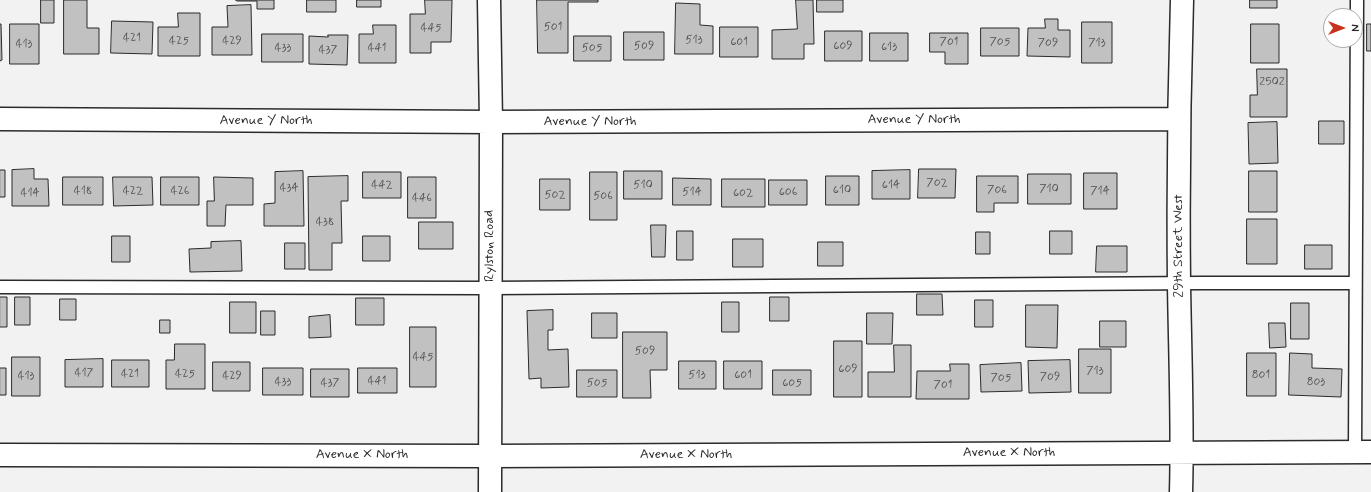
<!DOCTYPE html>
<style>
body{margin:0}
#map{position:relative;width:1371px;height:492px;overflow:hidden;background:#f2f2f2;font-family:Mynerve,sans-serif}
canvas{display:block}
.north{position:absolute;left:1323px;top:8px;width:40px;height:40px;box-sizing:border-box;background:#fff;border:1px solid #aaa;border-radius:50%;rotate:90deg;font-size:11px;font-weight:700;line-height:16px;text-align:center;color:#2b2b2b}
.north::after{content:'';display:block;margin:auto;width:14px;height:18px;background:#c8321e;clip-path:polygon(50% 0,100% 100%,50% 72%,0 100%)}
</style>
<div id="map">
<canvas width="1371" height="492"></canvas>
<div class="north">N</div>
</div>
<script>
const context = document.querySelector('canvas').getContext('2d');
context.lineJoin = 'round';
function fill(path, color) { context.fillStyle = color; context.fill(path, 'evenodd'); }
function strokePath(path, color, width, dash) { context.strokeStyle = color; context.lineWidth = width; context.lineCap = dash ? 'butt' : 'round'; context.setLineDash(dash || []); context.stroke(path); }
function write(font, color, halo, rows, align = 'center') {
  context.font = font + ' Mynerve,sans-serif'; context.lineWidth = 3.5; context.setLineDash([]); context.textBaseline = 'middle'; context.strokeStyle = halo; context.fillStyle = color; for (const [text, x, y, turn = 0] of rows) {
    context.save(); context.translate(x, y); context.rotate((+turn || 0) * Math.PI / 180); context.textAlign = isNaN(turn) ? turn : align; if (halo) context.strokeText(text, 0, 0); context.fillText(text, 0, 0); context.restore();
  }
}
const building = new Path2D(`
 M41 0H54V23H41Z
 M64 0H87V28H99V54H64Z
 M236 0H274V9H257V1H237Z
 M307 0H336V12H307Z
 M357 0H381V7H357Z
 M425 0H452L451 42H431V53H410V14H425Z
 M537 0H598V2H568V53H538Z
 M796 0H813L814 44H804V59H772V30L797 29Z
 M817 0H843V12H817Z
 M1250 0H1277V8H1250Z
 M676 3 700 4V25L713 26V54H675Z
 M251 5 252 55H212V27H228L227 6Z
 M178 13H200V56H158V27H178Z
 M1045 19H1058V30H1070V57L1027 56 1028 28H1045Z
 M112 21 153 22 152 54 111 53Z
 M1082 22H1112V63H1082Z
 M0 24H1L2 60 0 61Z
 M10 24H39V64H10Z
 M1251 24H1279V63H1251Z
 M1367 24H1371V51H1367Z
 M373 25H396V63H359V34H373Z
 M720 27H758V57H720Z
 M981 28H1019V56H981Z
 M825 31H862V61H825Z
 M624 32H664V60H624Z
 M870 33H908V61H870Z
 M930 33H968V64H945V52H930Z
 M262 34H303V62H262Z
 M328 35H348L347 65 309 64V36L328 37Z
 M574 36H611V61H574Z
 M1257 69H1287V117H1250V95H1257Z
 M1319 121H1344V144H1319Z
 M1277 122 1278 163 1249 164 1248 123Z
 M34 169V179H48L49 206H12V170Z
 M919 169H956L955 198H918Z
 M0 170H5V197H0Z
 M910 170V199H872V171Z
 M303 171 304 226H264V204L275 203V172Z
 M624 171H662V199H624Z
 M1249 171H1277V212H1249Z
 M363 172H401V198H363Z
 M590 172H617V220H590Z
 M1084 173H1117V209H1084Z
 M1028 174H1071V204H1028Z
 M348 176V201H341L342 243H332V270H309L308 177Z
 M826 176H859V205H826Z
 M977 176H1018V203H994V212H977Z
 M63 177H103V205H63Z
 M113 177H152L153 205 114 206Z
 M161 177H199V205H161Z
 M214 177 253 178V205H226L225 226H207V201H214Z
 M408 177H436V218H408Z
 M673 178 711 179V205H673Z
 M540 179H570V210H540Z
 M722 179H765V207H722Z
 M769 180H807V205H769Z
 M1247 219H1277V264H1247Z
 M419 222H453V249H419Z
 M651 225H666L665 257H652Z
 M677 231H693V260H677Z
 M1050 231H1072V254H1050Z
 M976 232H990V254H976Z
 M112 236H130V262H112Z
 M363 236H390V261H363Z
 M733 239H763V267H733Z
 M241 241 242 271 190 272 189 249 211 248V242Z
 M818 242H843V266H818Z
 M285 243H305V269H285Z
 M1305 245H1332V269H1305Z
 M1097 246H1127V272H1096Z
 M917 294H942L943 315H917Z
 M0 297H7V327H0Z
 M15 297H30V325H15Z
 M770 297H789V321H770Z
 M356 298H384V325H356Z
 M60 299H76V320H60Z
 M975 300H993V327H975Z
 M230 302H256V333H230Z
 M722 302H739V332H722Z
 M1291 303H1309V339H1291Z
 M1026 305H1058L1057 348 1026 347Z
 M553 310V330H548V350L568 349 569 387 541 388V378L529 379 527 311Z
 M261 311H275V335H261Z
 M592 313H617V338H592Z
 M867 313H893L892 344H867Z
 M330 315 331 337 309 338V317Z
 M160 320H170V333H160Z
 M1100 321H1126V347H1100Z
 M1269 323H1285L1286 347 1270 348Z
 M410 327H436V387H410Z
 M623 332H667V370H650L651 398H623Z
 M834 341H862V397H834Z
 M175 344H205V389H166V360H174Z
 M894 345H911V397H868V372H894Z
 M1079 349H1111V393H1079Z
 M1247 353H1276V396H1247Z
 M1290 353 1312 354V368L1342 369 1341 397 1289 395Z
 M12 357H40V396H12Z
 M103 359V387H65V360Z
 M112 360H149V387H112Z
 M1070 360 1071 392 1029 393 1028 361Z
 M679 361H716V389H679Z
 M724 361H762V389H724Z
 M213 362H250V391H213Z
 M1021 363 1022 391 981 392 980 365Z
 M950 364H969V399H916L917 371H950Z
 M0 368H6V395H0Z
 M263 368H303V395H263Z
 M358 368H397V393H358Z
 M311 369H349V397H311Z
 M577 370H617V397H577Z
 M773 370H811V395H773Z`);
fill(building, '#c1c1c1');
strokePath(building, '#2b2b2b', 1);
const service = new Path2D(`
 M0 287 490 288 1202 283H1355
 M1355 452 1357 0`);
const minor = new Path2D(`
 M489 0 491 122 490 492
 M0 119 491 122 1179 119
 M0 455 490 456 1371 452
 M1181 492C1183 423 1180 353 1179 284 1178 189 1179 95 1182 0`);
strokePath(service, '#2b2b2b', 15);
strokePath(minor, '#2b2b2b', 25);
strokePath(service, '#fff', 12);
strokePath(minor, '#fff', 22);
write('12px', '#505050', null, [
 ["501",553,27],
 ["445",431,28],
 ["421",132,38],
 ["513",694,40],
 ["425",179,41],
 ["429",232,41],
 ["601",739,42],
 ["701",949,42],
 ["705",1000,42],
 ["709",1048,43],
 ["713",1097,43],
 ["413",24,44],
 ["509",644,46],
 ["609",843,46],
 ["613",889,47],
 ["433",283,48],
 ["441",377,48],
 ["505",592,48],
 ["437",328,50],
 ["2502",1272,82],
 ["702",937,183],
 ["442",382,185],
 ["510",643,185],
 ["614",891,185],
 ["434",289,188],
 ["710",1049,189],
 ["610",842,190],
 ["706",997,190],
 ["418",83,191],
 ["422",133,191],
 ["426",180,191],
 ["714",1100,191],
 ["514",692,192],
 ["606",788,192],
 ["414",30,193],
 ["602",743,193],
 ["502",555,195],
 ["506",603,196],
 ["446",422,198],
 ["438",325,222],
 ["509",645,351],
 ["445",423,357],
 ["609",848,369],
 ["713",1095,371],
 ["417",84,373],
 ["421",130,374],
 ["425",185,374],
 ["513",697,375],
 ["601",743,375],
 ["801",1261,375],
 ["413",26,376],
 ["429",232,376],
 ["709",1050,377],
 ["705",1001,378],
 ["441",377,381],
 ["433",283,382],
 ["803",1316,382],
 ["437",330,383],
 ["505",597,383],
 ["605",792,383],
 ["701",943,385]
]);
write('14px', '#2b2b2b', '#fff', [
 ["Avenue Y North",914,120],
 ["Avenue Y North",266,121],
 ["Avenue Y North",590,122],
 ["Rylston Road",490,246,-90],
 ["29th Street West",1179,246,-90],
 ["Avenue X North",1009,453],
 ["Avenue X North",362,455],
 ["Avenue X North",686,455]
]);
</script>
